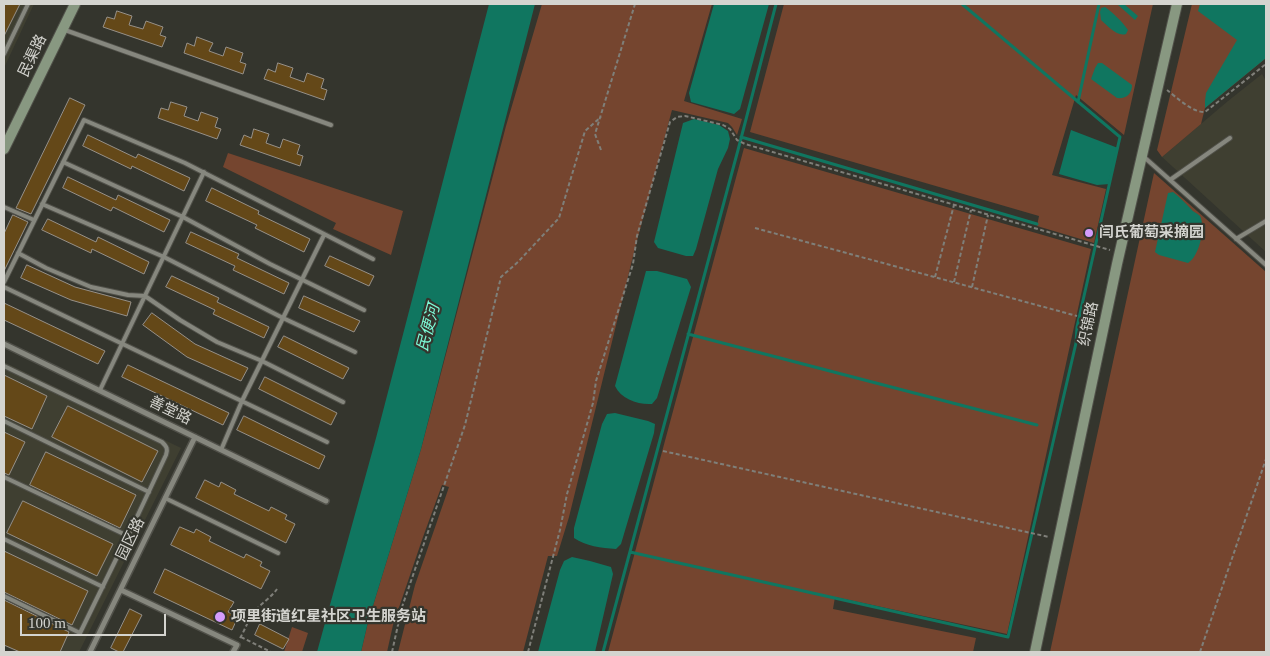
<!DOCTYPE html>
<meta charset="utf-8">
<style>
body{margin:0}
#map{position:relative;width:1270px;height:656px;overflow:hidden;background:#34352d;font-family:"Times New Roman",serif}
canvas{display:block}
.frame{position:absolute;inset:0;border:5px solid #d4d4cf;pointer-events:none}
.scale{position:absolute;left:20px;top:614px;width:146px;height:22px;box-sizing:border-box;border:2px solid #d4d4cf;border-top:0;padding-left:6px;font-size:15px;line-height:18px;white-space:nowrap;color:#d4d4cf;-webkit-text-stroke:4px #34352d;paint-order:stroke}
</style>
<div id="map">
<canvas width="1270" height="656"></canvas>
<div class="frame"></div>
<div class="scale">100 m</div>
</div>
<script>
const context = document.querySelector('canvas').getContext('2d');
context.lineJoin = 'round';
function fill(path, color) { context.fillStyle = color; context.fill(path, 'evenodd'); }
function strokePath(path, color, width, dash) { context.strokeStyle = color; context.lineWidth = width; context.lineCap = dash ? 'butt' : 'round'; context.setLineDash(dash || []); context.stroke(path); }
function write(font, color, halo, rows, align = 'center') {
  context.font = font + ' "Times New Roman","Noto Sans SC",serif'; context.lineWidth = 4.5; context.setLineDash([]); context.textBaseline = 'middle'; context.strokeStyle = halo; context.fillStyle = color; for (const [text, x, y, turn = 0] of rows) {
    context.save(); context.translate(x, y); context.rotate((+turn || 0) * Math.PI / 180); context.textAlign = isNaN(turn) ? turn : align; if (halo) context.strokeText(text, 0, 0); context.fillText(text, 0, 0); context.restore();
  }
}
fill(new Path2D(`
 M4 4H34L4 68Z
 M1262 74 1266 81V252L1162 157 1228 101Z
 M4 362 181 448 79 652H16L4 646Z`), '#3f3f31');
fill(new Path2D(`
 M542 4H712L684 101 742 119 737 135 732 127 728 123 672 110 635 248 569 517 557 556H548L523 652H398L415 585 449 487 442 485 423 537 393 625 387 652H361L368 622 421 449 506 126Z
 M784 4H1153L1124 135 1076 95 1052 175 1106 189 1094 243 1037 226 1039 216 750 132Z
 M1192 4H1266V58L1205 108 1201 124 1162 157 1157 150Z
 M744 148 1091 249 1007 634 835 597 833 609 976 638 973 652H608Z
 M228 153 403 211 391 255 333 229 336 223 223 167Z
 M1154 173 1266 272V652H1050Z
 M292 627 308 633 302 652H284Z`), '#75452f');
fill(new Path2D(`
 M489 4H535L421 449 368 622 361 652H317L376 438Z
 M714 4H769L740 109 734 114 691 102 689 93Z
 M1117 4H1124L1138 16 1135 20Z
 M1200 4H1266V58L1205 108V101L1206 93 1237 40 1198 11Z
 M1105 7C1113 13 1122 21 1128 30L1126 34C1117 37 1108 26 1101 20L1100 12 1101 8Z
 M1098 63H1102L1132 85C1132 94 1126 99 1117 98L1091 79 1095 68Z
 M694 119 719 125 728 131 730 139 728 148 718 169 696 249 693 256H686L658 248 654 242 683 123Z
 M1071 130 1118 148 1110 184 1097 185 1059 174Z
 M1173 192C1180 197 1185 203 1191 209 1193 212 1197 213 1200 216 1206 228 1199 257 1188 263L1159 255 1155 252 1168 193Z
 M646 271H657L687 279 691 287 657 398 652 404C638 405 621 399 615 386Z
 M615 413 648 421 655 424 654 433 621 544 616 549C601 548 586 546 574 538V528L602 424 607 414Z
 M572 557 590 561 611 567 613 574 595 652H538L560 570 564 561Z`), '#107660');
strokePath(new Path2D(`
 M1078 102 1099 4
 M741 137 1037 224
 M688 334 1037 425
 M630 552 1008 637 1076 343 1077 327 1120 137 962 4
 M603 652 738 150 776 4`), '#107660', 3);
const building = new Path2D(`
 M4 4H20L4 36Z
 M117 11 132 16 129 25 143 29 146 21 163 27 160 35 166 37 162 47 103 27 107 17 114 19Z
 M197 37 213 43 209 51 223 56 226 47 243 53 240 62 246 64 243 74 184 53 187 43 194 46Z
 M278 63 293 68 290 77 304 82 307 73 324 79 321 88 327 90 324 100 264 79 268 69 275 72Z
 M70 98 85 105 31 214 16 208 17 206Z
 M171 102 187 107 184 116 198 121 201 112 218 118 215 127 221 129 217 139 158 118 161 108 168 110Z
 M254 129 269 134 266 143 280 148 283 139 300 145 297 154 303 156 300 166 240 145 244 135 251 138Z
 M88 135 136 158 138 154 190 178 184 191 132 166 131 169 83 146Z
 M68 177 116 200 118 195 170 220 164 232 113 207 111 211 63 188Z
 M212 188 259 211 258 214 310 239 304 252 255 228 257 225 206 201Z
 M13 215 28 222 4 271V234Z
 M48 219 96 242 98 237 149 262 144 274 92 249 91 253 42 230Z
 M191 232 239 254 237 258 289 283 284 294 233 270 235 266 186 243Z
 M330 256 374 276 369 286 325 266Z
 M27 265 75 287 131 302 127 316 71 300 21 278Z
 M172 276 219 298 217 302 269 327 264 338 213 314 215 310 166 287Z
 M304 296 360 321 354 332 299 308Z
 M4 303 105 351 98 364 4 320Z
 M152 313 195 344 248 368 241 381 187 357 143 325Z
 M284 336 349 368 343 379 278 347Z
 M128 365 229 413 223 425 122 377Z
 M4 375 47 396 32 429 4 416Z
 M265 377 337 413 331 425 259 389Z
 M68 406 158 451 142 482 52 437Z
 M244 416 325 456 319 469 237 430Z
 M4 432 25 442 9 475 4 473Z
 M46 452 136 495 120 528 30 485Z
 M205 480 219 487 221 482 236 490 234 494 269 511 271 507 287 515 285 519 295 524 286 543 196 498Z
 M23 501 113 544 97 576 7 533Z
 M180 527 194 533 196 529 211 537 209 541 244 558 246 554 262 562 260 566 270 571 261 589 171 545Z
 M4 551 88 591 72 625 4 592Z
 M165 569 234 602 228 612 238 617 232 630 154 593Z
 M4 600 69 632 60 652H20L4 645Z
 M130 609 142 615 123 652H119L111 648Z
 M260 624 289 639 283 649 255 635Z`);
fill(building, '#644818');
strokePath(building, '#969088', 1);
const lane = new Path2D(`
 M65 30 331 125
 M4 54 28 4
 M1144 157 1266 265
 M63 162 183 217 270 264 364 310
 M1170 180 1230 138
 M42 204 164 257 283 318 355 352
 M4 207 34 220
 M1236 239 1266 221
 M18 253 46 268 91 287 128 295 145 296 180 320 217 342 262 361 343 402
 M4 282 84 120 185 163 373 259
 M4 287 327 442
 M4 366 162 442C167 447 168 449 166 455L128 536 4 477
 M100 390 204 172
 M4 421 149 492
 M221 450 242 401 324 235
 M165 498 278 553
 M4 539 103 587
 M4 596 80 633 123 545`);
const street = new Path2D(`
 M4 344 326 501
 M121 590 237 645 233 652
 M90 652 195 437`);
const secondary = new Path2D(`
 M4 149 75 4
 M1035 652 1117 264 1177 4`);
strokePath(lane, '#505049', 6);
strokePath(street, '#505049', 8);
strokePath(secondary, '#505049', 12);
strokePath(new Path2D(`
 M1167 90C1176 97 1193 113 1205 112L1266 64
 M601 150 595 134 635 4
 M755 228 1077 316
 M935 277 954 205
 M954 282 971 210
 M972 287 988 215
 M663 451 1049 537
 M241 637 271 652
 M240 638C245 630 248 620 254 612 261 603 271 598 277 589
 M392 652 402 607 465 425 501 277 518 262 559 218 585 131 601 117
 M528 652 560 530 567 494 593 403 596 381 633 264 637 236 670 122 677 117 685 116 723 125 730 129 737 140 745 144 1110 250
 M1200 652 1266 459`), '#7f7f79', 2, [4, 2.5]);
strokePath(lane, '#86877e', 4);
strokePath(street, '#86877e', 5);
strokePath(secondary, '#889881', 10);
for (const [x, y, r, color] of [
 [1089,233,5,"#d49cfc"],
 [220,617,6,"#d49cfc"]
]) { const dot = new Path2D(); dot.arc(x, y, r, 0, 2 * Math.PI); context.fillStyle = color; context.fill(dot); strokePath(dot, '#34352d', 2); }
write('15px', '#d4d4cf', '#34352d', [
 ["民渠路",33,56,-64],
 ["织锦路",1089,324,-78],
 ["善堂路",170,411,26],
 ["园区路",131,539,-64]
]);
write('bold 15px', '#d4d4cf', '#34352d', [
 ["闫氏葡萄采摘园",1099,233],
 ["项里街道红星社区卫生服务站",231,617]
], 'left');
write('italic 16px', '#7dfad7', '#34352d', [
 ["民便河",429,328,-75]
]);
</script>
